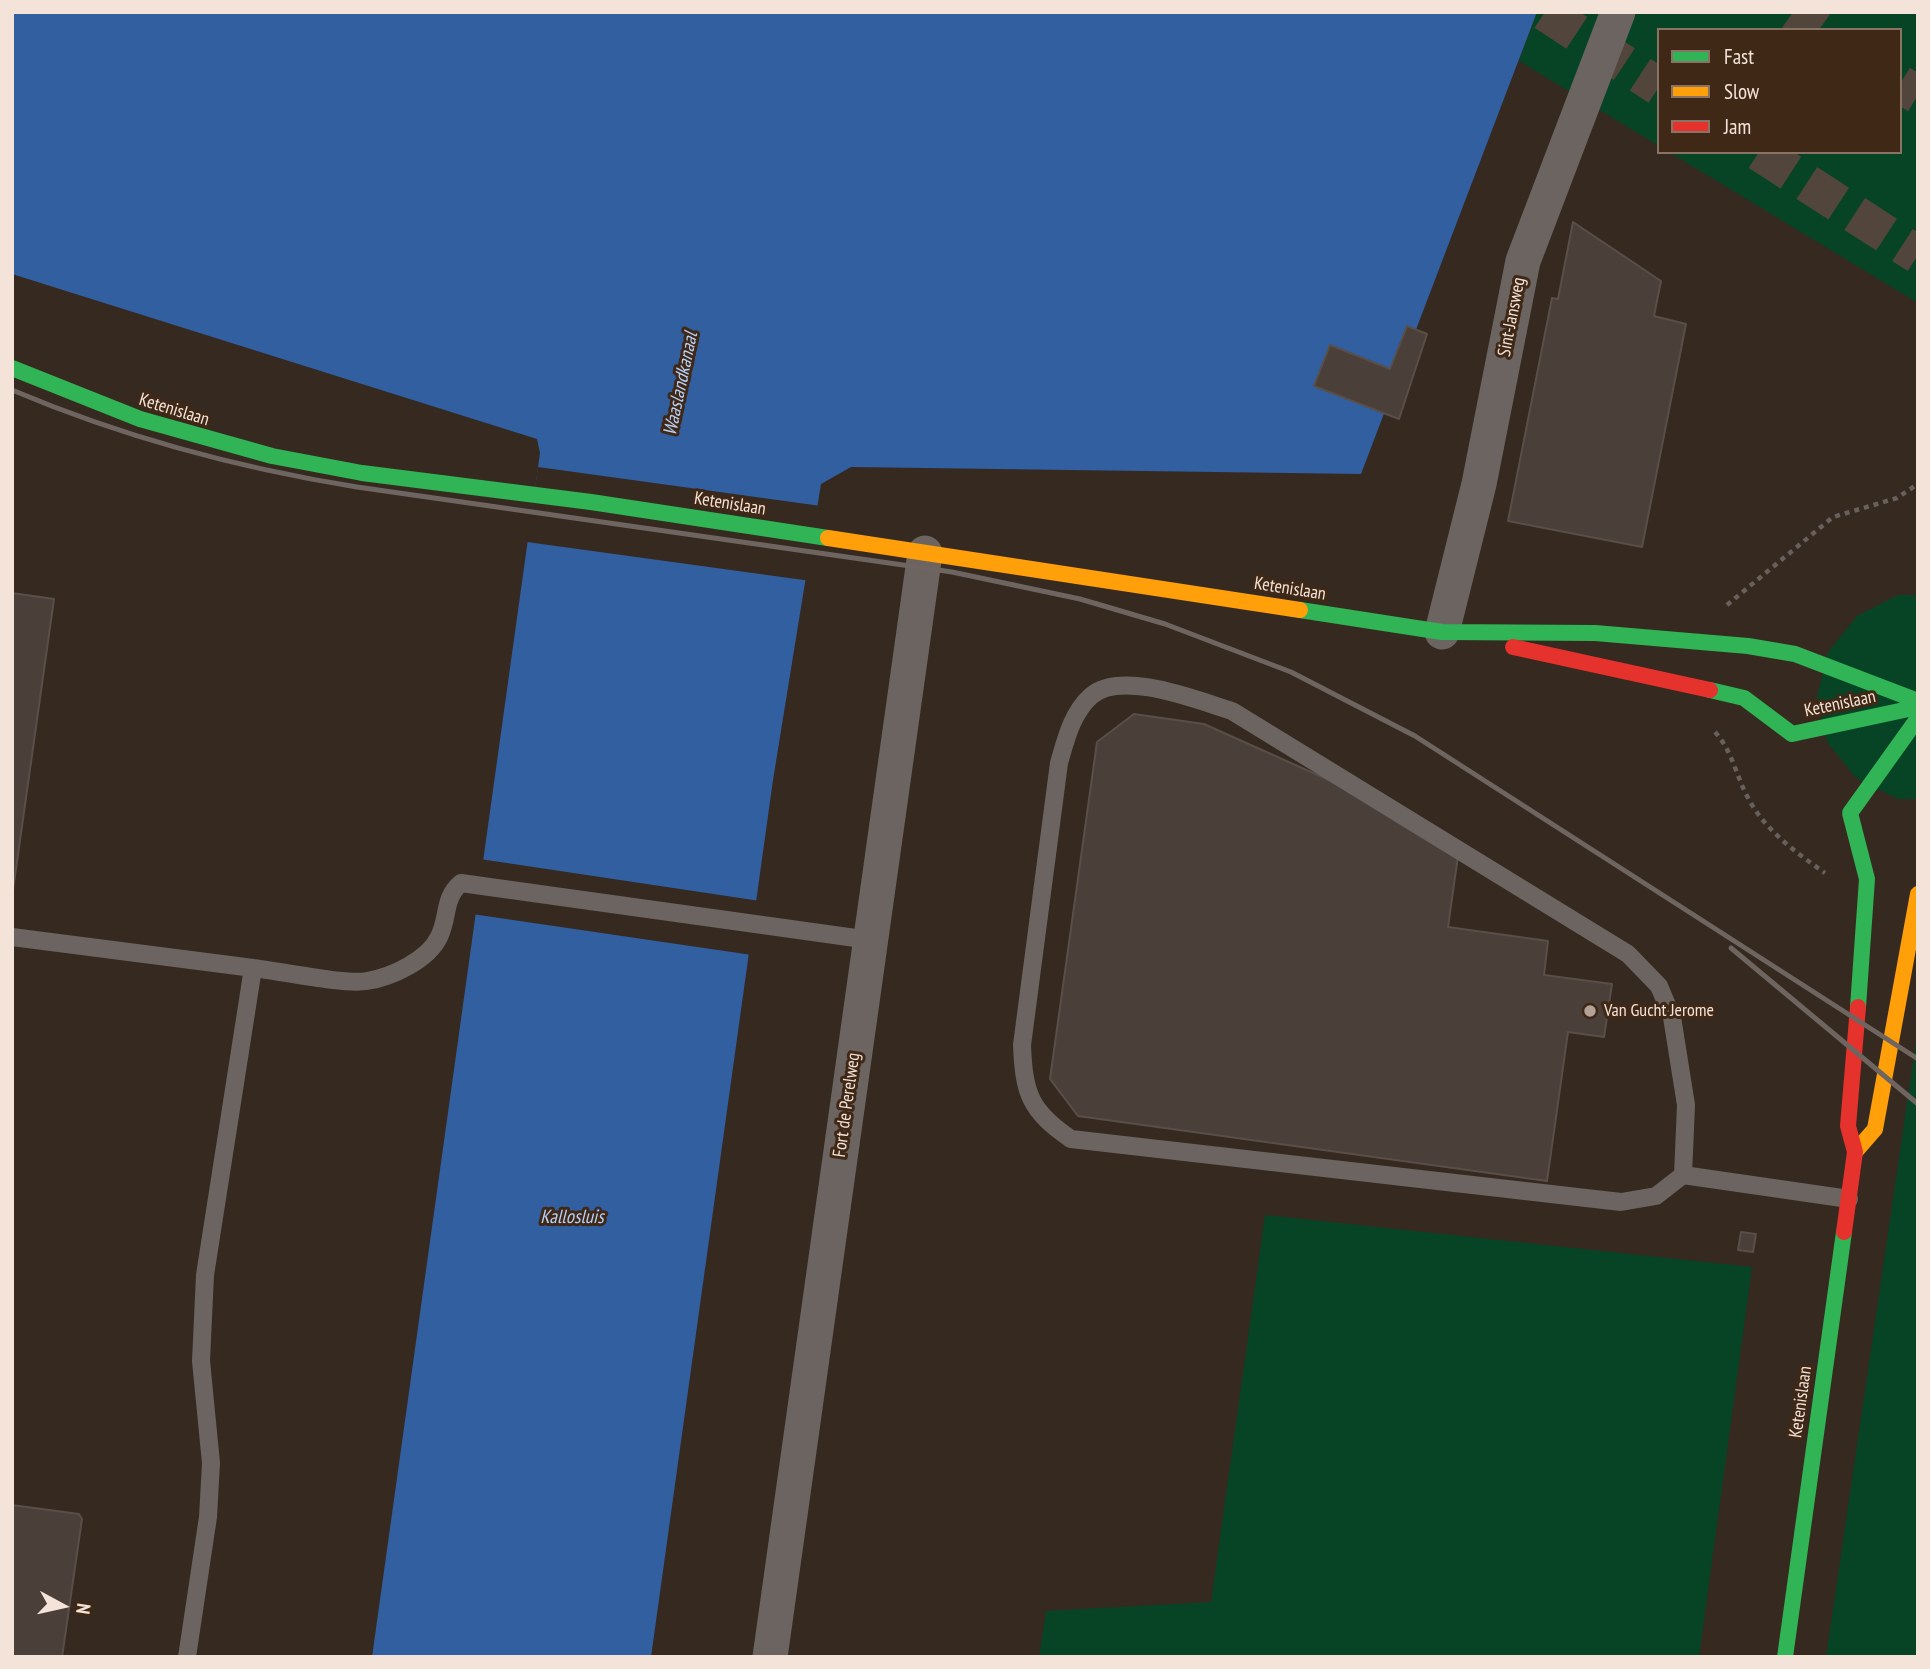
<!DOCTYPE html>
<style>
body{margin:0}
#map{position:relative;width:1930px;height:1669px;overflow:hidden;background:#362920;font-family:"PT Sans Narrow",sans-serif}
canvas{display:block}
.frame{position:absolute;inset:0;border:14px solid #f4e3d8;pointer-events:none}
.legend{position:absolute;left:1657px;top:28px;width:245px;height:126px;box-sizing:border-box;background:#402816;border:2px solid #887364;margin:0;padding:9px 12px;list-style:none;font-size:21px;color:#f4e3d8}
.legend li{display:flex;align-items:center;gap:14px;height:35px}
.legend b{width:35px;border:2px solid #887364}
.north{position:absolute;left:28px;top:1571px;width:70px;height:70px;-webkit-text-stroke:5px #402816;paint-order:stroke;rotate:98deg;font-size:19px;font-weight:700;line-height:28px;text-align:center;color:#f4e3d8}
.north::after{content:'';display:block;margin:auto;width:24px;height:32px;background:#f4e3d8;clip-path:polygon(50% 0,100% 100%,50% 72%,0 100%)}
</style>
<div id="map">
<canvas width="1930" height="1669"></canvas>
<div class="frame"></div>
<ul class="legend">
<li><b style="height:9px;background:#30b455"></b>Fast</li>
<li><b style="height:9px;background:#ff9f0a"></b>Slow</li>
<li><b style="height:9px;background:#e5322d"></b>Jam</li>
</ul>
<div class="north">N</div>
</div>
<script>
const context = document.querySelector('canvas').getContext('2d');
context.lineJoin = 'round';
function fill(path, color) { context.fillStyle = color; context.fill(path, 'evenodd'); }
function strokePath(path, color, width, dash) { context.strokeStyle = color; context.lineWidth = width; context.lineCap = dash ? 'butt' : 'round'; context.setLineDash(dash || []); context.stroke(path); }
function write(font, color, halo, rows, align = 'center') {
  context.font = font + ' "PT Sans Narrow",sans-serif'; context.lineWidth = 6; context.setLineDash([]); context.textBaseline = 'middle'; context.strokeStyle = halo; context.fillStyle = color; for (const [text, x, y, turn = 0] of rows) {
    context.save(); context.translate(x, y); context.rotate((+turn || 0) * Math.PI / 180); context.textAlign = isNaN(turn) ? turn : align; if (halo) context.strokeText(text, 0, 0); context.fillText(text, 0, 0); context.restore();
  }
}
fill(new Path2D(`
 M1537 12H1918V303L1669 152H1900V30H1659V146L1519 61Z
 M1898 595H1918V799H1898L1856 778 1827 742 1817 697 1828 652 1857 616Z
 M1918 1028V1657H1826Z
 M1265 1215 1752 1267 1699 1657H1039L1046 1611 1211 1602Z`), '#074425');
fill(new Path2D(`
 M12 12H1537L1361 474 851 467 821 484 773 780 651 1657H372L540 453 537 439 12 274Z`), '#315fa0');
fill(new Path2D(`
 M538 467 821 506 811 581 527 542Z
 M480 859 760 901 752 955 472 914Z`), '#362920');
const building = new Path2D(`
 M1573 222 1661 281 1654 316 1686 324 1642 547 1508 521 1552 298 1558 299Z
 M1407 326 1427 334 1399 419 1314 386 1330 345 1390 369Z
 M12 593 54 599 12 897Z
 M1134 714 1204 724 1331 781 1458 856 1448 927 1548 941 1544 975 1612 984 1604 1037 1568 1032 1547 1181 1078 1116 1050 1079 1097 742Z
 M1741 1232 1756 1234 1753 1252 1738 1250Z
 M12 1505 79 1514 82 1519 62 1657H12Z`);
fill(building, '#4b3f3a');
strokePath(building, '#5a4e49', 2);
strokePath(new Path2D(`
 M1545 12 1659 87
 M1793 12 1819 30
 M1900 84 1918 95
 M1759 152 1918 255`), '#52453c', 38, [38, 19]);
strokePath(new Path2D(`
 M1727 605 1833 517 1897 498 1918 484
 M1715 732C1732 751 1735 772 1746 794 1763 829 1794 851 1825 873`), '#68605c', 4.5, [5, 5]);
strokePath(new Path2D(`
 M12 937 253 968 205 1275 201 1361 211 1463 208 1517 187 1657
 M253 968C280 971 344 985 367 981 392 977 428 960 439 937 449 917 443 898 461 883L870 940
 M1683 1175 1686 1105 1672 1017 1659 986 1628 954 1232 711C1199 701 1121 669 1091 696 1072 713 1066 739 1059 763L1022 1045C1024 1094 1030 1111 1071 1139L1621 1202 1656 1196 1683 1175 1849 1199`), '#6b6461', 18);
strokePath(new Path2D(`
 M1442 632 1479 484 1523 261 1618 12
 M770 1657 925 553`), '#6b6461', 35);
strokePath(new Path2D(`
 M12 368 140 419 272 456 362 473 591 502 828 538
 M1300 610 1442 632 1595 633 1748 646 1795 654 1918 701
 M1710 690 1744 698 1792 734 1918 707
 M1858 1007 1867 879 1850 813 1918 718
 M1785 1657 1844 1232`), '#30b455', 16);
strokePath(new Path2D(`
 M828 538 1300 610
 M1855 1152 1875 1129 1918 894`), '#ff9f0a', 16);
strokePath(new Path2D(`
 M1513 647 1710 690
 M1844 1232 1855 1152 1848 1126 1858 1007`), '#e5322d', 16);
strokePath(new Path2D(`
 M12 390C123 437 238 468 357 487L952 572 1080 599 1165 624 1291 672 1415 736 1918 1059
 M1731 948 1918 1104`), '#6e6561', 5);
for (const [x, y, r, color] of [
 [1590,1011,7,"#b2a298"]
]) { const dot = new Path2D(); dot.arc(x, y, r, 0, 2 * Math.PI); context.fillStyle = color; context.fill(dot); strokePath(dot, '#402816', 2.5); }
write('18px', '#f4e3d8', '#402816', [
 ["Sint-Jansweg",1512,317,-79],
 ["Ketenislaan",174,410,17],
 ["Ketenislaan",730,504,9],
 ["Ketenislaan",1290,589,9],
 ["Ketenislaan",1840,704,-12],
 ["Fort de Perelweg",847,1105,-82],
 ["Ketenislaan",1801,1402,-82]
]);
write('18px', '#f4e3d8', '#402816', [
 ["Van Gucht Jerome",1604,1011]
], 'left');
write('italic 19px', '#b6d1fa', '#402816', [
 ["Waaslandkanaal",681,384,-78],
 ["Kallosluis",572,1218]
]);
</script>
